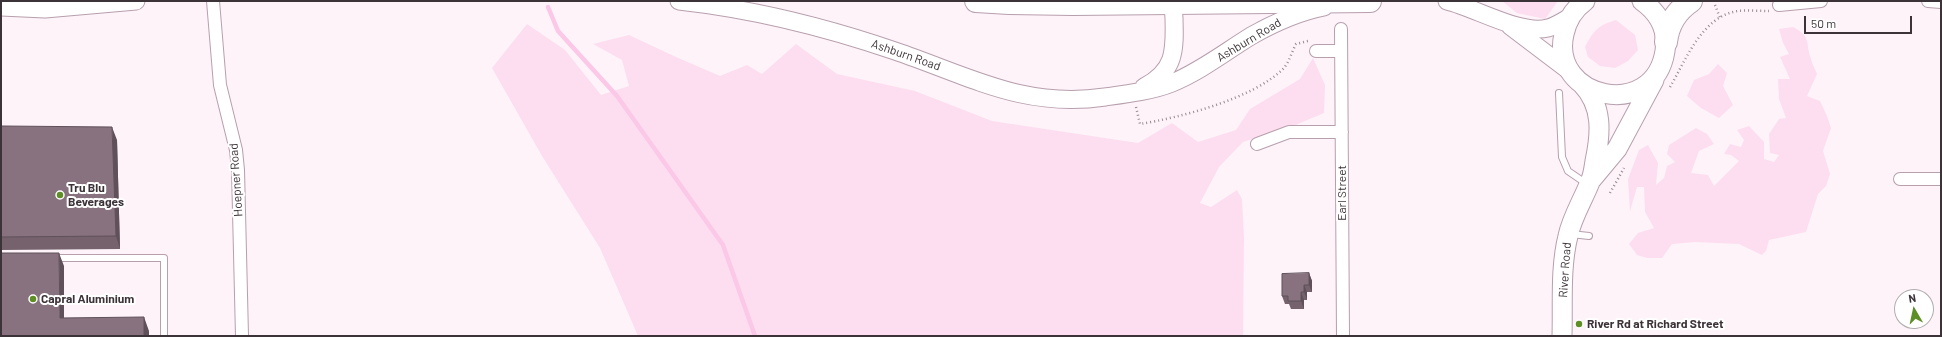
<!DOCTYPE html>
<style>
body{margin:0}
#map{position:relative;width:1942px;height:337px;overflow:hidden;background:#fdf3f9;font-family:Barlow,sans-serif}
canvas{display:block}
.frame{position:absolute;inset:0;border:2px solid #3c3338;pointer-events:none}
.north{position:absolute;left:1894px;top:289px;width:40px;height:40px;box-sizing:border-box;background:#fff;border:1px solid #b1adaf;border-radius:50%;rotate:351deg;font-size:11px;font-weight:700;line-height:16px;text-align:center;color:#3c3338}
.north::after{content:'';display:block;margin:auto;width:14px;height:18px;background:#5e8f26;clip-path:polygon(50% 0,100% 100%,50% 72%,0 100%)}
.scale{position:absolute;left:1804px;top:16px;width:108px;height:18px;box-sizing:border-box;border:2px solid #3c3338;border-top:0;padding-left:5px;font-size:12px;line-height:14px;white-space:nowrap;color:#3c3338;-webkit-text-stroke:3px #fff;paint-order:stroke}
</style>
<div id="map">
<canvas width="1942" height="337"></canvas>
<div class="frame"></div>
<div class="north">N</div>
<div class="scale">50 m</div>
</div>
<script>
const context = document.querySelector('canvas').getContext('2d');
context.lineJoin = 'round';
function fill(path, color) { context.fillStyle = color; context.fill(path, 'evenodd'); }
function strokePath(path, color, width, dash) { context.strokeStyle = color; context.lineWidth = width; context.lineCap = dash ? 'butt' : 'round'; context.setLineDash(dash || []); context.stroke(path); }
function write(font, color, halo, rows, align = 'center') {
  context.font = font + ' Barlow,sans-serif'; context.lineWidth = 4; context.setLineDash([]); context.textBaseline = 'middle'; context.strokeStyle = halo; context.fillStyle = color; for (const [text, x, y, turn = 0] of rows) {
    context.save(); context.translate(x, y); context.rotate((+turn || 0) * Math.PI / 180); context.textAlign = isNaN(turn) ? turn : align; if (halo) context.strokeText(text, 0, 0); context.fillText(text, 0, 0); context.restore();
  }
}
fill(new Path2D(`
 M1502 1H1558L1545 19 1517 13Z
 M1616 20 1635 35 1638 50 1628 61 1615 68 1600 66 1588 57 1585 47C1594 30 1597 26 1616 20Z
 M527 24 565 50 601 95 629 86 622 60 593 44 629 35 676 57 720 76 747 65 762 74 796 44 837 74 915 91 992 121 1138 143 1172 123 1198 142 1236 130 1250 109 1300 79 1313 58 1325 85 1324 113 1293 126 1243 142 1219 167 1200 203 1211 207 1237 190 1242 199 1244 238 1243 336H638L600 248 542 156 492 68Z
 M1793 27C1812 37 1805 42 1811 59 1812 64 1815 69 1817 74L1807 96 1820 101 1827 116 1831 128 1823 151 1830 174 1826 186 1818 194 1806 232 1769 240 1766 251 1762 255 1739 244 1695 242 1672 244 1662 258H1647L1637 255 1629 244 1638 233 1654 228 1645 212 1644 187H1637L1630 211 1628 179 1639 150 1648 145 1658 163 1656 185 1664 178 1667 166 1675 162 1667 154 1669 145 1696 128 1707 134 1714 144 1699 151 1691 173 1708 175 1714 186 1739 161 1731 155 1724 154 1730 144 1741 147 1744 140 1737 130 1749 126 1764 142V159L1774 162 1779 155 1770 153 1769 134 1779 119 1786 118 1779 99 1778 79H1790L1780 57 1789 54 1783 43 1779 29Z
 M1718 64 1727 73 1723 86 1733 105 1719 118 1701 108 1687 96 1694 80 1709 74Z`), '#fddef0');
strokePath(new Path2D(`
 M548 7 558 31 617 96 723 245 755 336`), '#fbc8e7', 4.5);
const lane = new Path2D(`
 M1559 93 1562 157 1568 171 1587 184
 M1571 234 1589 236
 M55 258H164V336`);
const street = new Path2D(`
 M213 1 220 85 236 150 238 170 242 336
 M1928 1 1941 2
 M1779 5 1821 1
 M1341 29 1343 336
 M1316 51H1341
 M1257 144 1289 132H1342
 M1900 179H1941`);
const secondary = new Path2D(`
 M679 1C752 9 825 27 895 51 969 76 1024 109 1105 97 1127 94 1152 91 1172 83 1201 71 1225 52 1251 36 1274 23 1298 12 1324 7
 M1447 1C1476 8 1520 35 1548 28 1556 26 1563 21 1570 17
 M1 7 45 9 136 1
 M1510 26 1572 73
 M1144 87C1175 71 1175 51 1174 19 1174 13 1172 6 1175 1`);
const primary = new Path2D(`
 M1585 1C1574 9 1567 20 1564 34 1549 99 1654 122 1665 51 1668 30 1659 13 1642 1
 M1592 179 1617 149 1654 80
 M1562 336C1563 303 1560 268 1568 236 1572 217 1583 200 1590 182 1593 176 1594 168 1595 161 1601 133 1603 106 1582 84`);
const highway = new Path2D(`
 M976 1 1009 3 1073 4 1370 1
 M1666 42C1668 24 1676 11 1691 1`);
strokePath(lane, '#b79fad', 8);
strokePath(street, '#b79fad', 14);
strokePath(secondary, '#b79fad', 19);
strokePath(primary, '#b79fad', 21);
strokePath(highway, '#b79fad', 24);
strokePath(new Path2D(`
 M1715 5 1720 18
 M1670 87C1686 60 1702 16 1738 11 1748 10 1759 11 1769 11
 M1136 107 1140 124C1182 117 1252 99 1283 69 1289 63 1292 51 1296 44L1308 41
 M1610 193 1624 168`), '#978d93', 2.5, [1, 3]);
strokePath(lane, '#fff', 6);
strokePath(street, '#fff', 12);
strokePath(secondary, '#fff', 17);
strokePath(primary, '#fff', 19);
strokePath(highway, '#fff', 22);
fill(new Path2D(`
 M1 126 117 140 120 249 1 250Z
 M1309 273 1312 281V292H1307V300H1304V309H1291L1289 304H1285L1282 296Z`), '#75626d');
fill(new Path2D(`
 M112 127 117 140 120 249 116 236Z
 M59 253 64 266V331L60 318Z
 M1309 273 1312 281V292L1309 285Z
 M1304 285 1307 292V300L1304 292Z
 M1301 292 1304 300V309L1301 301Z
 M144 317 149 331V336H144Z`), '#5f5059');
const building = new Path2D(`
 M1 126 112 127 116 236 1 237Z
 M1 253H59L60 318 144 317V336H1Z
 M1309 273V285H1304V292H1301V301H1288V296H1282V274Z`);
fill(building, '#88727f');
strokePath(building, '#5f5059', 1);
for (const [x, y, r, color] of [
 [60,195,4,"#5e8f26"],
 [33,299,4,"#5e8f26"],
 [1579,324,4,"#5e8f26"]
]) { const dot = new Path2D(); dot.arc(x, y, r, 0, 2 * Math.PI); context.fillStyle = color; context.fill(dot); strokePath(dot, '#fff', 1.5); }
write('12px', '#3c3338', '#fff', [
 ["Ashburn Road",1249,40,-31],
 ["Ashburn Road",906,55,19],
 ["Hoepner Road",236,180,-94],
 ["Earl Street",1342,193,-90],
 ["River Road",1565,270,-86]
]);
write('bold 12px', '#3c3338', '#fff', [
 ["Tru Blu",68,188],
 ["Beverages",68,202],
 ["Capral Aluminium",41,299],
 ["River Rd at Richard Street",1587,324]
], 'left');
</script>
